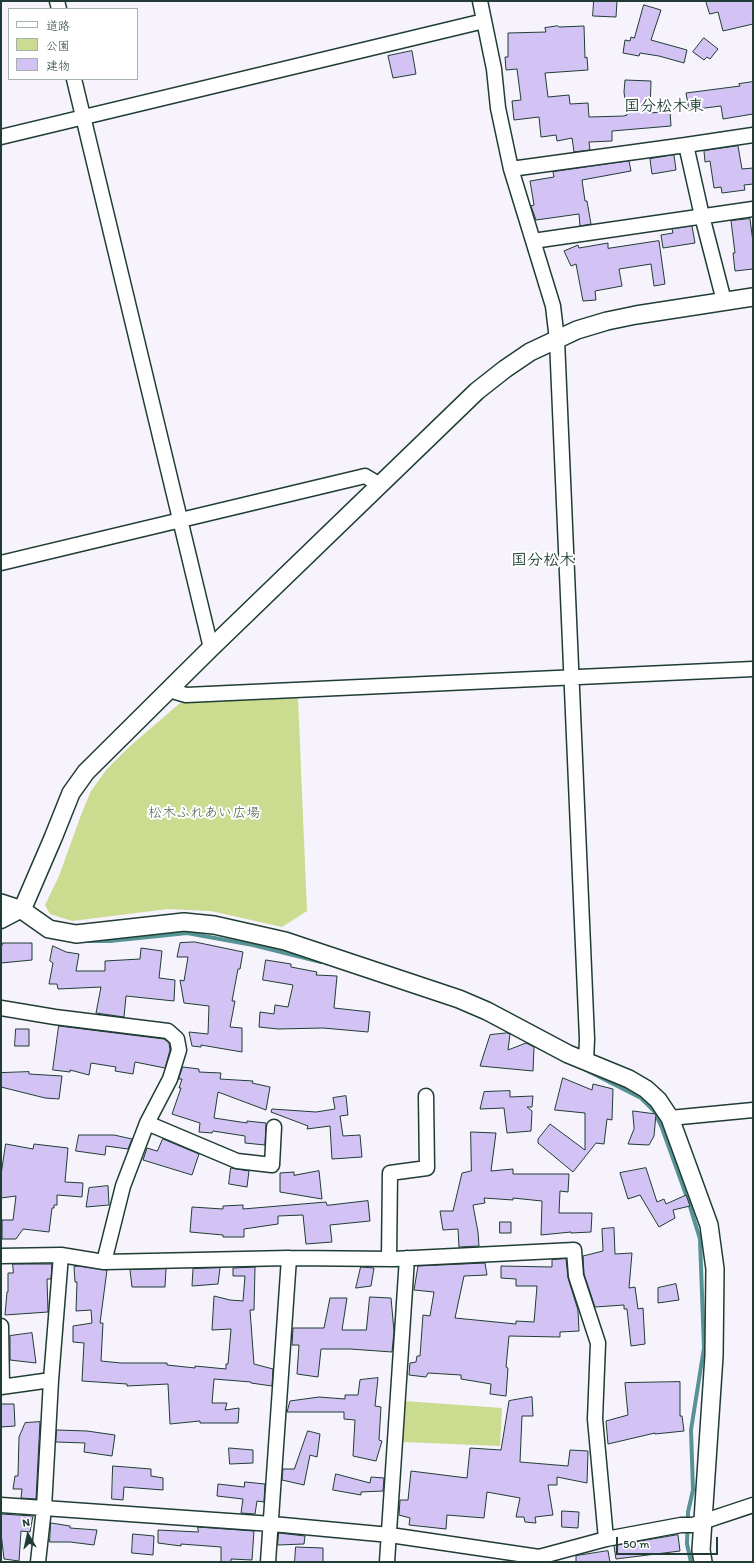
<!DOCTYPE html>
<meta charset="utf-8">
<style>
body{margin:0}
#map{position:relative;width:754px;height:1563px;overflow:hidden;background:#f6f3fd;font-family:Itim,"Klee One",sans-serif}
canvas{display:block}
.frame{position:absolute;inset:0;border:2px solid #1f3d34;pointer-events:none}
.legend{position:absolute;left:8px;top:8px;width:130px;height:72px;box-sizing:border-box;background:#fff;border:1px solid #a5b1ae;margin:0;padding:5px 7px;list-style:none;font-size:12px;color:#1f3d34}
.legend li{display:flex;align-items:center;gap:8px;height:20px}
.legend b{width:20px;border:1px solid #a5b1ae}
.north{position:absolute;left:8px;top:1515px;width:40px;height:40px;-webkit-text-stroke:3px #fff;paint-order:stroke;rotate:351deg;font-size:11px;font-weight:700;line-height:16px;text-align:center;color:#1f3d34}
.north::after{content:'';display:block;margin:auto;width:14px;height:18px;background:#1f3d34;clip-path:polygon(50% 0,100% 100%,50% 72%,0 100%)}
.scale{position:absolute;left:616px;top:1537px;width:102px;height:18px;box-sizing:border-box;border:2px solid #1f3d34;border-top:0;padding-left:5px;font-size:12px;line-height:14px;white-space:nowrap;color:#1f3d34;-webkit-text-stroke:3px #fff;paint-order:stroke}
</style>
<div id="map">
<canvas width="754" height="1563"></canvas>
<div class="frame"></div>
<ul class="legend">
<li><b style="height:5px;background:#fff"></b>道路</li>
<li><b style="height:11px;background:#cbdb8f"></b>公園</li>
<li><b style="height:11px;background:#d3c3f4"></b>建物</li>
</ul>
<div class="north">N</div>
<div class="scale">50 m</div>
</div>
<script>
const context = document.querySelector('canvas').getContext('2d');
context.lineJoin = 'round';
function fill(path, color) { context.fillStyle = color; context.fill(path, 'evenodd'); }
function strokePath(path, color, width, dash) { context.strokeStyle = color; context.lineWidth = width; context.lineCap = dash ? 'butt' : 'round'; context.setLineDash(dash || []); context.stroke(path); }
function write(font, color, halo, rows, align = 'center') {
  context.font = font + ' Itim,"Klee One",sans-serif'; context.lineWidth = 4; context.setLineDash([]); context.textBaseline = 'middle'; context.strokeStyle = halo; context.fillStyle = color; for (const [text, x, y, turn = 0] of rows) {
    context.save(); context.translate(x, y); context.rotate((+turn || 0) * Math.PI / 180); context.textAlign = isNaN(turn) ? turn : align; if (halo) context.strokeText(text, 0, 0); context.fillText(text, 0, 0); context.restore();
  }
}
fill(new Path2D(`
 M298 698 307 911 282 927 211 911 168 909 72 921 50 914 45 905 59 876 81 815 91 791 107 769 128 748 180 703Z
 M404 1401 502 1408 500 1446 403 1442Z`), '#cbdb8f');
strokePath(new Path2D(`
 M87 941H110L187 933 253 945 321 962
 M580 1067 641 1098 654 1111 662 1128 688 1200 700 1239 704 1348 691 1430 693 1490 688 1512 687 1544 691 1562`), '#579395', 4);
const building = new Path2D(`
 M594 1H617L616 17 593 16Z
 M706 1H753V24L723 31 718 12 710 14Z
 M644 5 661 10 651 40 687 50 684 63 659 56 640 53 639 56 623 53 625 40 630 41 631 37 634 38Z
 M558 26 559 27 584 26 585 58 587 57 588 70 545 73 548 97 569 95 570 104 588 103 589 117 624 116 627 115 624 92 625 80 651 81 650 113 670 111 671 126 612 131V141L589 142 590 150 574 152 572 138 557 141 556 135 541 137 539 117 514 120 512 101 521 100 517 69 506 70 505 57H508V33L546 32 545 28Z
 M704 38 718 49 710 59 707 57 704 60 693 52Z
 M412 51 416 74 393 78 388 56Z
 M753 82V114L723 119 721 106 689 110 686 93 740 86 739 84Z
 M738 146 742 169 753 168V184L744 185 745 190 722 193 721 187 714 188 710 161 705 162 704 151Z
 M674 155 676 170 652 174 650 159Z
 M629 161 631 171 582 180 585 201H587L591 224 580 226 579 214 536 220 531 206 534 205 530 181 554 177 553 172Z
 M750 219 753 242V269L735 271 733 253H735L731 221Z
 M692 226 695 243 663 248 661 235 673 233 672 229Z
 M659 241 665 284 654 286 651 264 619 269 622 286 595 291 596 300 583 301 576 264 571 266 564 251 578 245 579 248 608 243V248Z
 M195 942 243 952 240 969H238L232 1001H235L230 1027 242 1028V1052L201 1045V1047L192 1046 189 1032 208 1034 209 1006 184 1003 180 980 184 981 188 957H177L180 943Z
 M3 943H32V960L1 963V949Z
 M53 946 66 952 79 954 76 971H105V961L140 959 141 948 162 951 159 978 175 980 174 1001 126 996 124 1017 96 1013 101 987 58 989 57 984H49L53 963 50 961Z
 M266 960 291 964V967L317 972 316 975 337 976 334 1008 370 1012 368 1032 323 1028 278 1029 259 1027 260 1012 274 1014 275 1005 288 1007 293 985 263 980Z
 M59 1026 164 1039 169 1043 170 1050 165 1068 135 1062 133 1074 115 1071 116 1067 91 1063 89 1075 70 1070V1072L53 1070Z
 M16 1029H29V1046H15Z
 M507 1033 510 1034 508 1050 526 1043 534 1047 533 1071 480 1066 490 1035Z
 M183 1067 199 1069V1072L221 1073 220 1079 253 1081 252 1083 270 1087 266 1110 218 1092 214 1118 247 1123V1121L266 1123 265 1145 245 1143V1136L213 1131 212 1133 199 1132 200 1123 172 1114 181 1088H179L182 1079H179Z
 M29 1072V1074L62 1076 59 1099 45 1098 1 1087V1073Z
 M563 1078 592 1090 593 1084 613 1089 612 1120 607 1119 604 1144 596 1143 573 1172 538 1143V1139L550 1124 585 1150V1113L555 1110Z
 M510 1091V1097L533 1096 532 1107H527L532 1111 531 1131 507 1133 504 1108 480 1109 484 1092Z
 M346 1096 348 1115 340 1116 343 1136 360 1135 362 1157 332 1159 330 1126 307 1129 308 1126 271 1112 272 1109 316 1112 335 1109 333 1098Z
 M633 1111 656 1114 654 1136 649 1145 628 1144 634 1129Z
 M471 1132 496 1133 491 1171 513 1169V1174H569L568 1192 560 1191 559 1213H592L591 1232 571 1233V1232L541 1235 542 1201 513 1198V1200L484 1198 485 1203 473 1205 478 1232 479 1246 459 1247 458 1229 443 1230 440 1211H453L462 1173 471 1171Z
 M79 1135H114L132 1139 128 1149 106 1146 105 1155 76 1151Z
 M163 1139 199 1154 192 1175 143 1160 147 1148 157 1151Z
 M6 1144 33 1149 34 1144 68 1148 65 1182 83 1183 82 1197 57 1195V1205H54V1208H52L49 1232 23 1229 16 1239H2V1220H13L16 1196 1 1198V1175Z
 M231 1168 249 1171 247 1187 229 1184Z
 M646 1168 657 1202 664 1199 666 1204 686 1195 690 1206 673 1210 675 1218 659 1227 640 1195 628 1199 620 1173Z
 M319 1171 322 1199 280 1192V1173L294 1172V1175Z
 M108 1186 109 1205 86 1207 89 1188Z
 M368 1201 370 1221 330 1225 332 1242 306 1244 303 1215 278 1216V1224L244 1229V1237H223V1235L190 1232 192 1207 223 1209V1206L243 1205V1209L326 1202 327 1205Z
 M500 1222H511V1233H500Z
 M614 1228 615 1254 632 1253 629 1288 635 1287 638 1309 643 1308 645 1344 631 1346 627 1309H624V1305L595 1307 584 1274 583 1256 603 1251 602 1229Z
 M566 1259 568 1278 578 1310 579 1331 560 1332V1337L509 1336 506 1367 508 1368 506 1396 490 1394 491 1384 461 1379V1375L428 1373 426 1377 409 1375 410 1363 416 1362 417 1356H420L423 1315 430 1316 434 1292 414 1290 418 1266 485 1263 487 1275 464 1276 455 1318 516 1324V1321L534 1322 537 1286H516V1279L501 1278V1266L552 1267V1260Z
 M13 1264H52L51 1279H47L48 1312 5 1315 7 1292H8V1273H13Z
 M79 1266 107 1270 100 1323H103L101 1361 121 1363H167V1365L195 1368V1366L226 1369V1364H228L231 1329 212 1330 214 1296 230 1300 243 1301 245 1276H233V1268L255 1267 254 1310H250L254 1364 273 1369 272 1386 251 1383V1382L214 1379 212 1403H227L225 1410 239 1408 238 1423H200V1421L170 1424 168 1384 127 1386V1384L82 1381 84 1343 73 1342V1326L92 1323 91 1310 76 1311 77 1282H75L74 1267Z
 M361 1267 374 1268 371 1286 356 1288Z
 M220 1268 218 1284 192 1286 193 1269Z
 M166 1269 165 1287H132L130 1270Z
 M676 1284 679 1300 658 1303V1288Z
 M370 1297 391 1298 394 1331 392 1352 350 1349H321L318 1377 297 1374 299 1345H292L293 1328H324L330 1298H347L342 1330H366Z
 M32 1333 36 1363 10 1360V1336Z
 M378 1378 375 1406 381 1407 379 1440 382 1441 376 1461 353 1456 355 1420 344 1419V1412H287L290 1401 319 1397 345 1399V1395H358L360 1380Z
 M680 1382V1416H682L684 1431 655 1434V1433L608 1444 606 1421 628 1415 625 1383Z
 M532 1397 533 1416H522L520 1462 568 1466 570 1450 588 1451 587 1483 557 1477V1485H548L553 1515 535 1517 536 1523 525 1522 524 1517H516L520 1498 487 1492 484 1518 447 1515 446 1529 409 1525 410 1518 399 1515 400 1500H408L411 1471 467 1478 470 1448 501 1450 509 1401Z
 M1 1404H14L15 1426 1 1427Z
 M40 1422 36 1499 21 1498 22 1489H13L15 1476H18L19 1437 25 1423Z
 M57 1430 87 1431 115 1435 112 1456 84 1452 85 1443 56 1442Z
 M308 1431 320 1434 317 1457 310 1455 304 1485 282 1480 283 1469H294Z
 M229 1448 253 1450V1463L230 1464Z
 M113 1466 151 1469V1476L163 1478V1490L124 1487 123 1500 112 1499Z
 M336 1474 370 1483 371 1477 384 1478 383 1491 361 1492V1495L333 1490Z
 M245 1482 265 1484 264 1502 257 1501 255 1514 241 1513 243 1499 217 1496 218 1484 244 1487Z
 M562 1511 579 1512 578 1528 562 1527Z
 M1 1514 33 1516 30 1532 21 1531 19 1561 4 1559 1 1533Z
 M51 1523 70 1526V1528L97 1530 94 1545 70 1542H50Z
 M198 1527 254 1531 252 1560 231 1559V1562H221V1547L181 1544V1546L158 1543V1530L198 1532Z
 M279 1533 305 1536 304 1544 278 1545Z
 M133 1534 154 1536 153 1555 132 1553Z
 M678 1535 680 1551 616 1559 614 1546Z
 M296 1547 323 1548V1562H295Z
 M608 1551 610 1562H576V1556Z`);
fill(building, '#d3c3f4');
strokePath(building, '#1f3d34', 1);
const minor = new Path2D(`
 M57 1 59 9
 M480 1 494 69 498 108 511 169 553 306 557 340 587 1039 586 1061
 M74 79 211 648
 M1 137 484 21
 M686 145 753 135
 M511 169 686 145 702 216 724 301
 M533 241 753 209
 M1 563 365 476 380 485
 M169 690 186 695 753 669
 M1 921 22 910
 M1 1008 55 1017 168 1031 177 1039 179 1050 170 1079 147 1123 123 1186 104 1262
 M670 1118 753 1110
 M147 1123 237 1161 272 1165 274 1127
 M1 1256 61 1255 104 1262 289 1258 394 1259 574 1250 576 1276 598 1343 595 1419 606 1539
 M389 1259 390 1173 427 1168 426 1096
 M1 1326 2 1387
 M1 1387 51 1380
 M1 1505 272 1524 390 1535 539 1557 606 1539 681 1525H693L753 1505
 M38 1562 44 1508 51 1380 61 1255
 M268 1562 289 1258
 M387 1562 407 1258`);
const tertiary = new Path2D(`
 M1 903 22 910 49 929 76 934 184 922 214 925 285 941 459 999 487 1011 568 1054 629 1079 646 1089 658 1100 670 1118 709 1225 715 1269 714 1356 701 1550 703 1562
 M22 910 53 838 71 793 86 772 211 648 477 391 505 369 530 352 577 330 607 321 636 315 753 297`);
strokePath(minor, '#1f3d34', 17);
strokePath(tertiary, '#1f3d34', 20);
strokePath(minor, '#fff', 14);
strokePath(tertiary, '#fff', 17);
write('14px', '#4a644b', '#fff', [
 ["松木ふれあい広場",204,813]
]);
write('bold 16px', '#1f3d34', '#fff', [
 ["国分松木東",664,107],
 ["国分松木",543,561]
]);
</script>
